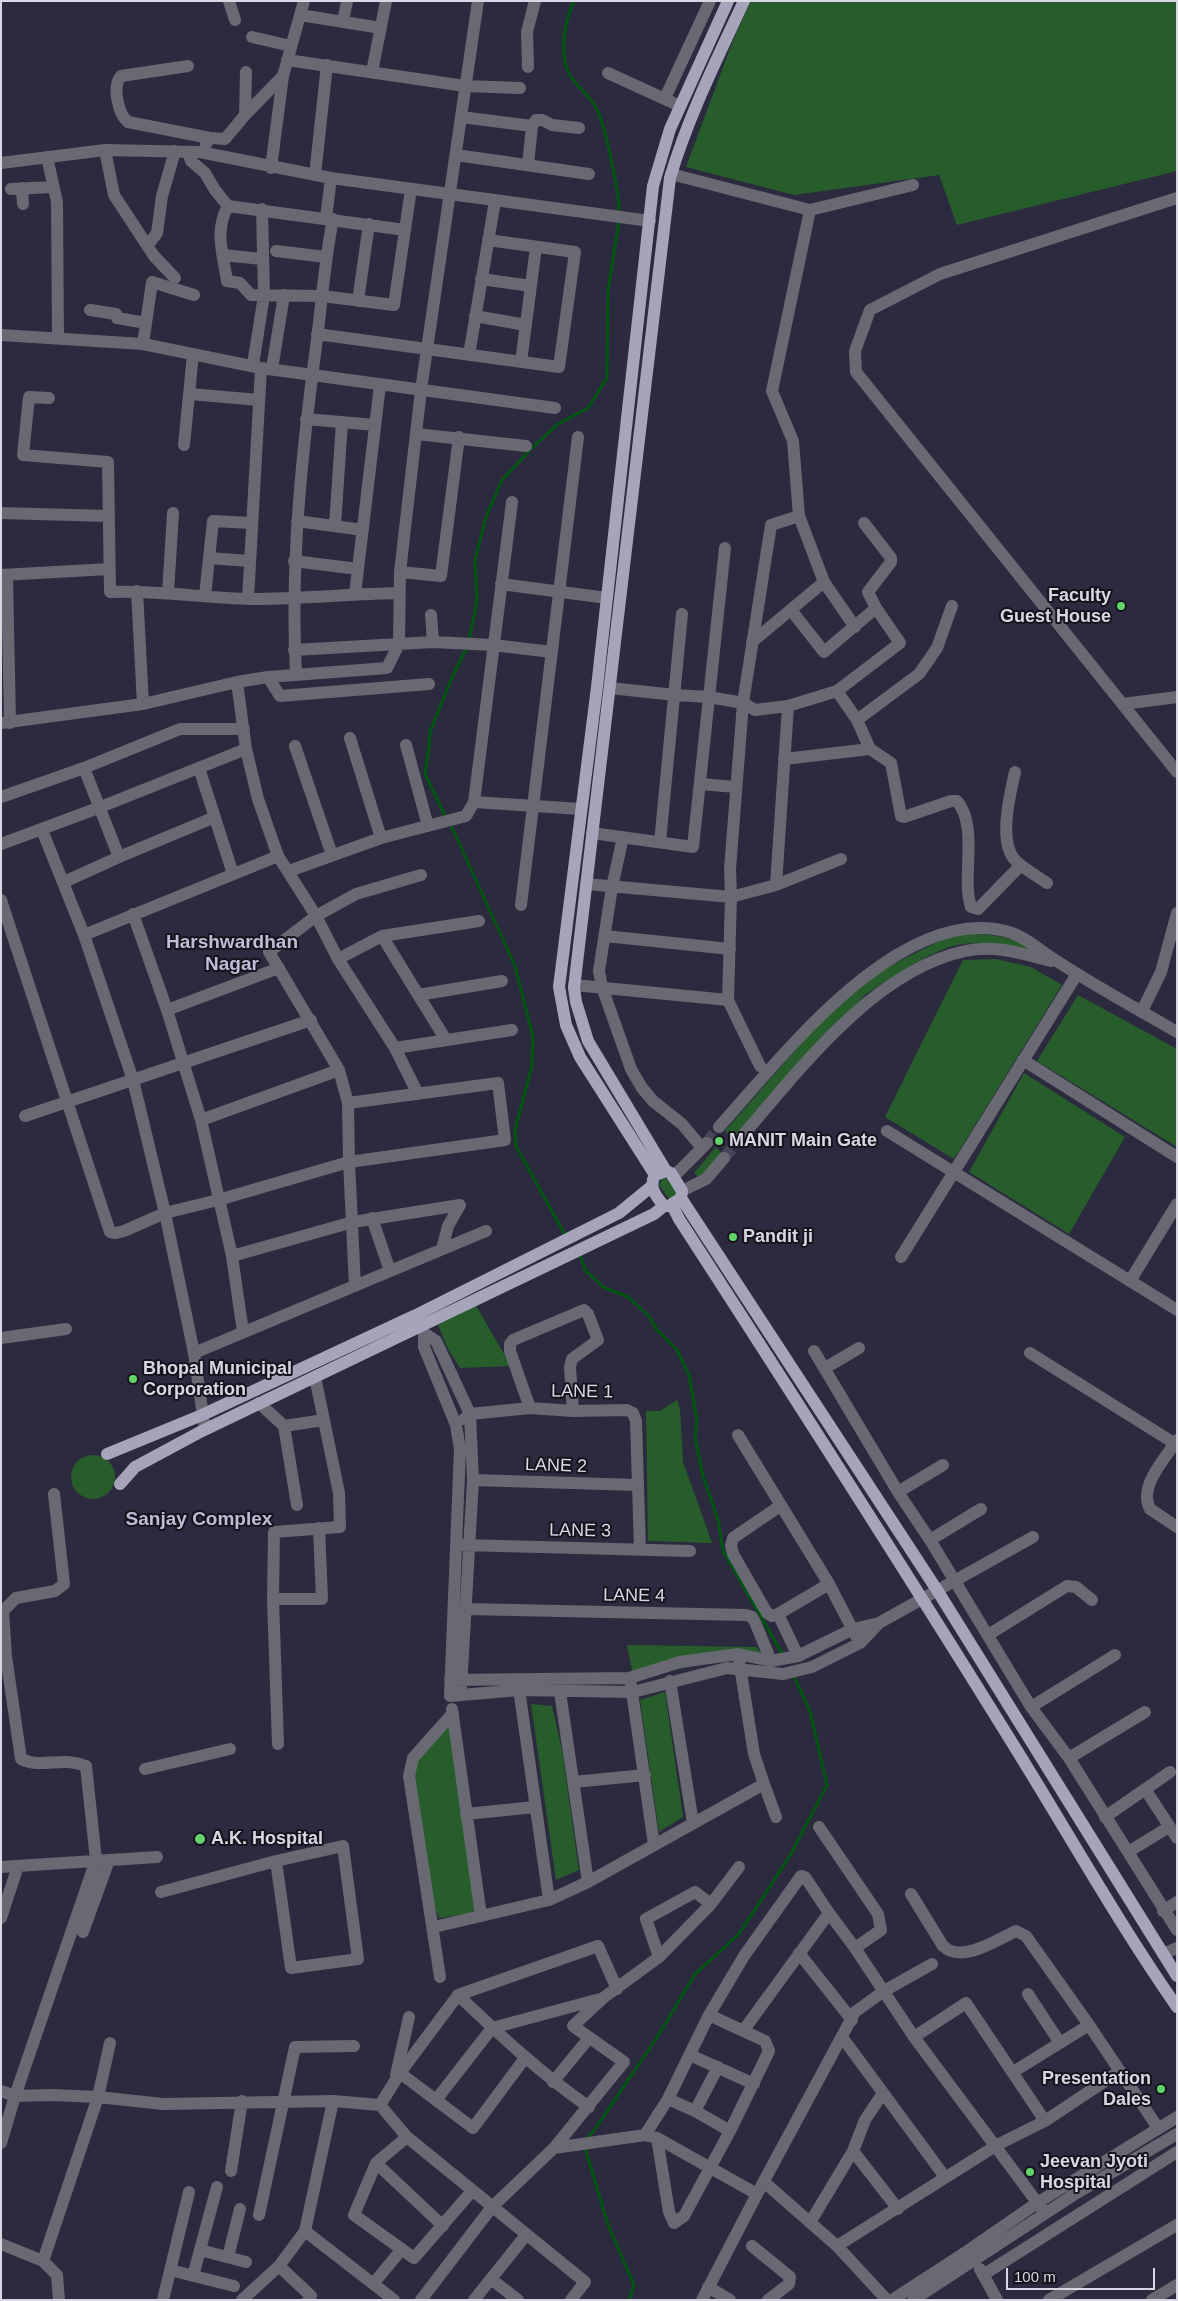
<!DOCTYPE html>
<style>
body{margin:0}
#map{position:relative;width:1178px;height:2301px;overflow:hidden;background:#2c2a3f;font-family:Arial,sans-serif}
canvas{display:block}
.frame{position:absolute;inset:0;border:2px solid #d8d8e5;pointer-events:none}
.scale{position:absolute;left:1006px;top:2268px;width:149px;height:22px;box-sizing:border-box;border:2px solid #d8d8e5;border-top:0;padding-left:6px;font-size:15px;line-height:18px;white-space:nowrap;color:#d8d8e5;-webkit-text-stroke:4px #15141d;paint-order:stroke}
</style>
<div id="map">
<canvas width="1178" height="2301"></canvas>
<div class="frame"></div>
<div class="scale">100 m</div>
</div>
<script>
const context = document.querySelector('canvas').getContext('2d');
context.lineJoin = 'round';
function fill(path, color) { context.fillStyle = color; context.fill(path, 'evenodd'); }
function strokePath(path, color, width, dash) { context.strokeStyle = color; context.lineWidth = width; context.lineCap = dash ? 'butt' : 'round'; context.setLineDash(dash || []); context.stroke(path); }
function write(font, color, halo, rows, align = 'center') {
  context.font = font + ' Arial,sans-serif'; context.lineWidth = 4; context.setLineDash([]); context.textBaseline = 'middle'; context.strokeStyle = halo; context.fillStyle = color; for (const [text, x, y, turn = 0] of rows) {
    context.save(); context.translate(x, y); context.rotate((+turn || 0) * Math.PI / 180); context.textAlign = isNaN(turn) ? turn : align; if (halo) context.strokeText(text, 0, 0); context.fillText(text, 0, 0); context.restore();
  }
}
fill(new Path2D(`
 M751 1H1177V171L957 225 939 175 794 195 686 167 732 43Z
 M964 934C991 934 1017 936 1038 954 1013 950 983 939 957 945 932 950 887 980 865 995L733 1139 725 1131 825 1016 884 969 939 941Z
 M996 959 1031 967 1062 985 954 1159 885 1117 963 960Z
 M1078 995 1177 1049V1147L1037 1061Z
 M1024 1073 1125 1137 1069 1234 969 1172Z
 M716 1147 721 1152 708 1171 698 1177 694 1173Z
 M668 1178 677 1193 669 1199 659 1185 662 1179Z
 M475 1304 511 1366 460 1368 448 1349 438 1325Z
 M677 1400 680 1409 683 1462 712 1543 648 1541 646 1411H660Z
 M71 1477a22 22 0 1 1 44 0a22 22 0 1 1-44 0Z
 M627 1645 756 1647 764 1656H738L634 1679Z
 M665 1692 683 1817 659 1832 640 1700Z
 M531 1704 552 1706 562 1750 579 1870 556 1880Z
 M449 1720 475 1913 439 1918 435 1908 413 1767Z`), '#275d2a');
strokePath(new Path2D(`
 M574 1C565 20 560 48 567 69 572 83 587 93 595 106 605 121 620 196 619 215
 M469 641 477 600 475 560 486 517 502 480 531 449 558 424 588 408 607 378 608 290 619 221
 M446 818 425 774 429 747 430 732 450 682 467 647
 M450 823 515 966 533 1037 532 1066 515 1130 516 1146 565 1235
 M579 1254 586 1271 603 1287 628 1297 649 1316 657 1330 677 1350 689 1375 697 1420 695 1438 703 1476 718 1520 723 1551 783 1655
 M585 2140 593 2132 656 2039 695 1974 739 1934 791 1854 827 1785 810 1711 793 1674
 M585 2148 608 2225 634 2285 629 2300`), '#005610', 3);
strokePath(new Path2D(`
 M707 1143 719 1127
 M724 1158 738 1141`), '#464458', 12, [12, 6]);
strokePath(new Path2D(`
 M229 1 235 20
 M300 15 381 28
 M343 22 347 1
 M252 37 291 46
 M287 60 465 86 520 88
 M188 66 121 76C112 86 118 114 128 122L210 138
 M528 67 527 32 535 1
 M372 72 386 1
 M608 73 680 106
 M665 98 710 1
 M245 115 246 72
 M461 117 532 126
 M206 144 210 138 225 139 245 115 283 76
 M105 150 114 195 154 256 175 278
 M188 152 191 161 205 173 215 190 228 206 405 230
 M456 155 589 174
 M47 157 57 202 58 338
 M1 163 105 150 200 152 331 178 650 221
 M528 165 532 126 536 120H542L552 125 579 128
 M271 168 283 76 304 1
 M671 174 810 210 913 185
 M315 175 327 65
 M22 188 23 204
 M11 189 53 187
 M1177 198 940 274 870 310 855 351 856 372 1177 772
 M228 206C214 231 223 254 227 281L240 283 251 295 322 296 394 305 411 189
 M810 210 772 391 793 441 799 516 824 582 855 627
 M326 218 331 178
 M148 245 157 233 162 196 175 151
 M276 251 326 257
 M223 255 262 259
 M481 279 531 286
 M358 301 369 224
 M90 310 116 314 117 318 146 323
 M475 316 526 325
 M317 334 559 367 575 252 488 240
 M1 335 143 344 261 368 555 408
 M143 344 152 282 194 295
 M469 355 495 201
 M521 362 536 247
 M253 365 264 295 262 209
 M272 369 284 295
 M190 394 259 400
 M49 398 29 397 23 455 108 462 110 592C157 590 204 598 251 599 300 599 349 594 399 593
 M306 419 375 425
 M416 434 526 446
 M184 445 193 354
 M1 513 109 516
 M297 521 363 530
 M335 526 342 422
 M209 558 249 561
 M294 561 358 569
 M400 572 441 576 459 437
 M1 575 109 569
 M7 575 10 723
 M501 584 607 598
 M137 591 143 704
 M168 593 173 513
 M355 594 380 385
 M205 596 213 521 252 523
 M248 599 261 368
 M791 610 824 652 876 608
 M431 615 433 642
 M752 642 824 582
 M294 650 433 642 493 645 552 652
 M296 675C290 562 302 451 317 339 322 299 325 259 333 219
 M268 677 280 696 429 684
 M237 682 246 749 258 799 278 856 316 916 338 959 395 1048 418 1094
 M610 688 675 695 709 697 743 703 755 710 788 706 837 691 900 643 876 608 868 592 891 562V558L864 523
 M837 691 857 720 870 749 891 763 901 816 904 817 951 801H957C979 827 961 877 971 907L978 909 1021 865
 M1123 704 1177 697
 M857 720 919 674 937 648 952 606
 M1 723 143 704 237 682 268 677 387 668 399 644 400 572 421 390 478 1
 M350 738 381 838
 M406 745 428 826
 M295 746 332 855
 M784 759 870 749
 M84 768 119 857
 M199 768 233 874
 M1015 772C1010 794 998 842 1015 860 1024 869 1037 876 1047 883
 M700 784 736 787
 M1 797 84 768 180 729H244
 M474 802 581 809
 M42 830 84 935 133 1080 165 1213 194 1353 204 1423
 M592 833 693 847 725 548
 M623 837 612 887 599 971 602 987 631 1069 642 1088 653 1101 682 1124 702 1148
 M660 842 682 614
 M1 844 98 808 246 749
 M289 871 381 838 466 816 474 802 512 502
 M64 882 119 857 215 817
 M586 884 731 897 776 885 788 706
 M776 885 841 859
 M1 900 110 1232 116 1233 124 1231 165 1213 218 1200 349 1162 505 1140 498 1083 348 1103
 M521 905 578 437
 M133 914 167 1010 201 1120 232 1256 243 1332
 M84 935 278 856
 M382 936 446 1040
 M605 936 730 949
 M338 959 382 936 479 921
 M574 985 728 1000
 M418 995 502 981
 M167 1010 279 968
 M1142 1011 1161 972 1177 913
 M395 1048 512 1030
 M1023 1060 1177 1157
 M760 1066 728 1000 731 897 730 869 743 703 771 525 799 516
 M25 1116 311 1020
 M201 1120 339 1070
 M719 1127C782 1057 903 898 1012 933 1029 939 1044 954 1060 963 1098 988 1138 1009 1177 1032
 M887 1131 1177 1310
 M738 1141C797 1073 872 971 965 951 993 944 1024 954 1051 961
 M673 1177 707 1143
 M682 1191 706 1179 724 1158
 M372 1218 390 1271
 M232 1256 353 1222 460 1205 448 1226 442 1249
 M901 1257 1077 974
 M1130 1281 1177 1204
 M355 1286 349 1162 348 1103 339 1070 269 952 316 916 356 894 421 875
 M416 1317 424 1333V1347L456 1425 460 1449 450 1696 519 1690 633 1692 727 1668 783 1674 812 1667 860 1643 879 1623 1033 1537
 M424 1333 436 1341 470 1414 473 1480 461 1689
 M1 1338 66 1329
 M814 1351 898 1492 930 1540 1031 1707 1069 1758 1177 1930
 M194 1353 486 1231
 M1030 1353 1174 1443
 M825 1368 859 1348
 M259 1403 284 1426 324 1420
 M530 1408 510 1351V1344L513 1340 584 1310 588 1314 598 1340 572 1359 570 1367 573 1411
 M464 1419 470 1414 530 1408 573 1411 627 1410 633 1413 636 1421 640 1550
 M284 1426 297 1505
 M738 1435 829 1584 856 1636
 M1177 1440C1165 1459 1138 1486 1150 1509L1177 1527
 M473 1480 637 1485
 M898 1492 943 1465
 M780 1506 733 1538 731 1546 733 1554 767 1613 772 1616 778 1614 798 1656
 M930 1540 981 1509
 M463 1545 690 1551
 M273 1599H322L319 1528
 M467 1609 746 1615 752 1617 755 1622 771 1661
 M778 1614 829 1584
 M988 1635 1067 1586 1076 1587 1092 1600
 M450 1680 629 1678 680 1662 738 1654 771 1661 798 1656 853 1629 879 1623
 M670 1681 693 1823
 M518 1682 549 1900
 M631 1685 654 1845
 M560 1692 588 1882
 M1031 1707 1115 1655
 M452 1709 481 1916
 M278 1744 273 1599 274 1532 340 1527 339 1493 315 1377
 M1069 1758 1145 1712
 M145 1769 230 1749
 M574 1782 645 1775
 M764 1784 776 1817
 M1145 1789 1177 1838
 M466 1814 535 1807
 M1105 1817 1170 1772
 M1128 1852 1169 1827
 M1 1867 157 1857
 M161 1892 276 1861 343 1846 358 1959 291 1968 276 1861
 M911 1894 943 1946C962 1964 996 1940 1016 1931L1026 1936 1089 2025 1158 2128
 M1163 1911 1177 1902
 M1 1918 18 1866
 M434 1927 549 1900 588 1882 764 1784 754 1754 738 1654
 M83 1932 109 1860
 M855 1948 914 2037 1045 2213
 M799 1953 852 2020
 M1163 1954 1177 1948
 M659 1957 646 1919 695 1892 711 1904
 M440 1977 409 1776 413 1758 453 1713
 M1028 1994 1060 2043
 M458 1995C500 2035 541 2074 589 2107
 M743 2031 829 1913 855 1948 881 1930 878 1914 819 1827
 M842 2037 945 2177
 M914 2037 966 2003 1045 2121
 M690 2055 754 2084
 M1013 2072 1089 2025
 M400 2073 473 2128 525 2058
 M396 2075 409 2017
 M553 2082 589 2038
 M1 2091 15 2096 51 2095 98 2097 163 2104 333 2101 380 2105 407 2137 585 2282 571 2300
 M668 2099 695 2111 730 2131
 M436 2100 492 2028 600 1999
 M380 2105 400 2073 458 1995 598 1946 617 1989
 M695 2111 718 2067
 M645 2135 668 2099 709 2015 744 1956 801 1876 805 1877 829 1913
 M407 2137 376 2163 354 2215 414 2258 472 2191
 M657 2138 669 2212 674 2223 684 2216 730 2131 769 2051 765 2041 709 2015
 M1 2143 15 2096 96 1860 86 1766C61 1756 42 1769 21 1759L6 1656 3 1611 16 1598 55 1591 64 1584 54 1494
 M554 2148 645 2135 657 2138 757 2194
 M853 2151 898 2209
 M376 2163 443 2226
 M231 2171 242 2101
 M764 2182 837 2246 887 2300
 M259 2215 295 2047 354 2046
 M811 2221 853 2151 865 2120 883 2093
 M305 2231 394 2300
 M1 2244 43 2261 57 2275 59 2300
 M752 2246 790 2277 789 2284 768 2300
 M837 2246 997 2145 1045 2121 1120 2071
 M200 2250 246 2262
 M228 2257 240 2209
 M43 2261 98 2097 110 2043
 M980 2269 997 2300
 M170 2270 234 2286
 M983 2275 1177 2152
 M193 2276 217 2187
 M491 2279 518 2300
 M373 2284 402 2249
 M708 2287 730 2300
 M163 2300 189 2192
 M242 2300 279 2266
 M308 2300 311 2296 279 2266 305 2231 333 2101
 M421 2300 492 2207 554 2148 624 2062 573 2026 603 1998 659 1957 711 1904 739 1867
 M474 2300 526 2235
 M702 2300 757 2194 855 2012 884 1991 932 1964
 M892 2300 969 2250 1037 2203 1177 2117
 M913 2300 1075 2194 1177 2134
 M1049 2300 1177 2225
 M1152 2300 1177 2285`), '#696973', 12);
strokePath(new Path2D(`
 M666 1171 588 1041 576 1002 574 988 670 178C688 117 717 59 744 1
 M666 1171 671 1173 682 1191 681 1198 669 1206H664C656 1196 648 1187 655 1175Z
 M655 1175 580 1057 566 1025 559 987 597 687 653 186 670 129 728 1
 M681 1198 937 1590 1177 1976
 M672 1205 679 1219C791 1392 902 1565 1011 1741 1066 1829 1117 1921 1177 2007
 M107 1454 202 1415 416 1315 619 1213 652 1186
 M120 1484 135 1467 202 1431 654 1214 664 1206`), '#a5a4ba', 12);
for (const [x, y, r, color] of [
 [1121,606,5,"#62d469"],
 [719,1141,5,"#62d469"],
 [733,1237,5,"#62d469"],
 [133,1379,5,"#62d469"],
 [200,1839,6,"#62d469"],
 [1161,2089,5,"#62d469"],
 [1030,2172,5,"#62d469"]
]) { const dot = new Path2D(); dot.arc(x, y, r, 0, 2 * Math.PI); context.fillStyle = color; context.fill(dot); strokePath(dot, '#15141d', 2); }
write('bold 18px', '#d8d8e5', '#15141d', [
 ["Faculty",1111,596,"right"],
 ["Guest House",1111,617,"right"],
 ["MANIT Main Gate",729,1141],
 ["Pandit ji",743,1237],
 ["Bhopal Municipal",143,1369],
 ["Corporation",143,1390],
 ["A.K. Hospital",211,1839],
 ["Presentation",1151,2079,"right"],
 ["Dales",1151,2100,"right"],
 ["Jeevan Jyoti",1040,2162],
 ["Hospital",1040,2183]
], 'left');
write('18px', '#d8d8e5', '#15141d', [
 ["LANE 1",582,1392,1],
 ["LANE 2",556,1466,2],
 ["LANE 3",580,1531,1],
 ["LANE 4",634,1596,1]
]);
write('bold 19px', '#bebcd7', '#15141d', [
 ["Harshwardhan",232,943],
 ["Nagar",232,965],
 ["Sanjay Complex",199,1520]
]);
</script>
